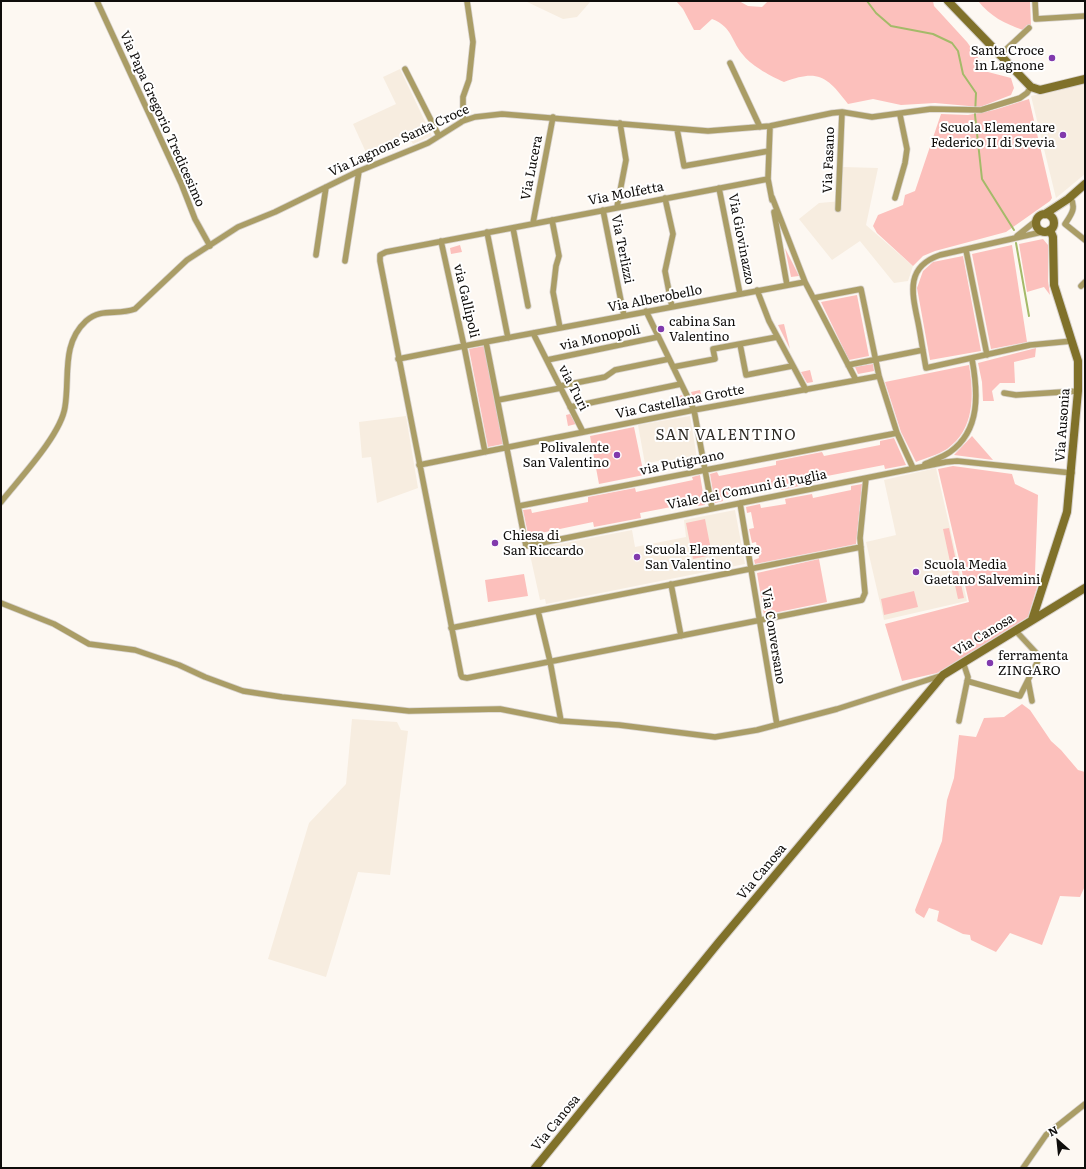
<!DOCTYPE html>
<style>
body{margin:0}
#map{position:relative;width:1086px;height:1169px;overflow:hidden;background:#fdf8f2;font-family:Literata,serif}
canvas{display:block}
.frame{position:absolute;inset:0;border:2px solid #0f0d0b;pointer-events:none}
.north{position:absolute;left:1038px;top:1121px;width:40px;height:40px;-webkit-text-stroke:3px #fff;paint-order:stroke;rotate:333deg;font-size:11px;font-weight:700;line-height:16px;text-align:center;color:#0f0d0b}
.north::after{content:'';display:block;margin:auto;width:14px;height:18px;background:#0f0d0b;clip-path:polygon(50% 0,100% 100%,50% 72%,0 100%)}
</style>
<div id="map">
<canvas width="1086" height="1169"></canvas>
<div class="frame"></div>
<div class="north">N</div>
</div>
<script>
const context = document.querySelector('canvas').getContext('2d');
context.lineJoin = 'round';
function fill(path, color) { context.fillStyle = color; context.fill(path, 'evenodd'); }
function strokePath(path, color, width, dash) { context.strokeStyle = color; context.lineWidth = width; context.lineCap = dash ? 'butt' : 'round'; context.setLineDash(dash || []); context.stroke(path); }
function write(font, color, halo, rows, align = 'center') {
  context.font = font + ' Literata,serif'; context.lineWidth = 4; context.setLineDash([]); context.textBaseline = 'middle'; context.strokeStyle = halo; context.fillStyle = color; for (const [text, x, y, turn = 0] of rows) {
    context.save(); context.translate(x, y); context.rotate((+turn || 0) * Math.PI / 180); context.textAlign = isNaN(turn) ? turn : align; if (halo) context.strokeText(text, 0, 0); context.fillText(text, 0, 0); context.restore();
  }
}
fill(new Path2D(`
 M525 1H591L577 17 563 19Z
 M400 69 432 136 413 144 410 139 369 159 353 124 396 104 383 77Z
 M1085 83V174L1056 198 1031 96Z
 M843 167 878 168 866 225 913 266 908 281 894 283 860 241 832 260 799 219 819 203 842 201Z
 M406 416 418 488 377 503 371 457 362 458 359 422Z
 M690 416 698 464 667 470 662 460 645 464 638 425Z
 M936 468 967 601 884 620 866 542 896 535 884 480Z
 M735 510 745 564 546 604 545 599 540 600 529 550 632 530 635 547 686 537 684 520Z
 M352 719 397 722 401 730 408 731 390 875 358 872 326 977 268 959 309 823 346 784Z`), '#f7ede0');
fill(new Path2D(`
 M676 1H739L748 6 762 7 768 1H933L934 6 967 42 988 72 1011 78 1014 88 1011 95 980 107 935 103 901 105 873 99 848 104C827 76 818 69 784 82 772 77 752 66 744 56 731 42 733 27 712 19L700 30H694L683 9Z
 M978 1H1030L1031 25H1027L1023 30C1004 23 991 17 978 1Z
 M1029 99 1052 198 1050 201 1006 232 935 251 923 256 913 266 877 233 873 226 878 215 903 205 905 195 915 191 941 114 968 115 994 110Z
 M1043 239 1048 245V281L1050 295 1044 287 1027 292 1019 244Z
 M460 245 462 252 451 254 450 248Z
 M1012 245 1027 342 991 349 972 254Z
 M785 248 799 276 791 277Z
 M963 256 981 351 930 360 917 288 923 271 933 262Z
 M857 295 869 356 849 360 821 302Z
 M784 324 790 349 778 325Z
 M484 346 503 444 488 447 469 349Z
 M1036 348 1035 357 1014 362 1015 383H1000L992 391 994 401H983L982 382 978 363Z
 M873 364 874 371 858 374 855 367Z
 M969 365C974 395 975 429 947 449 938 455 925 458 916 462L901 432 885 382Z
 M810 370 813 382 807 383 801 372Z
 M700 390 702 399 695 403 691 392Z
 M682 395 686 404 679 406 677 397Z
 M570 414 576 424 568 426 566 415Z
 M634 427 644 475 599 484 590 436Z
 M972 436 993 460 954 455Z
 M894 438 906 465 885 469 884 465 827 476 828 480 781 490 780 486 722 497 723 501 715 503 710 474 717 472 719 476 776 465V461L822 452 824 456 880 445V441Z
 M953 466 1012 474 1015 484 1038 495 1035 573 1041 574 1028 617 937 673 902 681 885 624 969 602 938 469Z
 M700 475 705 505 698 506 697 502 640 513 641 518 594 527 593 522 536 534V538L529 539 523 510 531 509 532 513 588 502V497L635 488 636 492 693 480 692 477Z
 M862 484 856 544 755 564 754 560 759 558 756 542 752 543 749 529 754 528 751 512 747 513 746 507 760 504 761 508 786 504 785 499 812 494 813 498 851 490V486Z
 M705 519 712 555 693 559 686 523Z
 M949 528 964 598 958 599 943 529Z
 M819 559 827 602 764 615 757 573Z
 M524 574 528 596 488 602 485 580Z
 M914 591 918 607 884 615 881 599Z
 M1022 704 1030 710 1051 741 1061 750 1078 770 1085 772V886L1080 897 1060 896 1042 945 1010 933 996 952 971 940 970 935 963 934 937 921 939 911 929 908 924 918 916 913 915 910 942 841 947 800 954 778 959 735 976 737 984 718 1004 717Z`), '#fcc0bc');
strokePath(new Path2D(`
 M867 1 876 13 891 26 933 34 952 43 958 51 963 74 976 93 975 115 982 179 1014 230
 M1016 243 1029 316`), '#a4ba69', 2);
const minor = new Path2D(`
 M97 1 181 183 195 219 210 246
 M1035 1 1036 19 1085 16
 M999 56 1029 28
 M730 63 760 127
 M405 69 439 136
 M463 121V97L469 80 473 42 467 1
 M770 126 768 179 772 200
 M677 129 684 166 769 151
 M768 179 386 252 380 255V261L461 675 462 677 467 678 862 600 865 593 860 538 866 478
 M719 188 740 294
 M772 197 805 282 856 380
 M1070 197C1077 208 1071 215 1065 224L1085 240
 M665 198 673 234 665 271 672 307
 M895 198 905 163 907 149 900 115
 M617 207 626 160 620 123
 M838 209 842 112
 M603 210 624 316
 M774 212 787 285
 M552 220 559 256 556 266 553 292 560 328
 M533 223 553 117
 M513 228 528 306
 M487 232 508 338
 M1042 232 940 255C905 267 912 293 918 322 921 337 923 352 926 368L1030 345 1072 341
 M1017 236 1037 220
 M441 241 464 346 805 282
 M966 250 987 355
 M316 255 326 187
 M345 261 359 171
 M1081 286 1085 282
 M757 290 769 321 806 390
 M814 298 861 289 879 376 897 433 913 468
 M646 311 694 410 712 508
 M533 333 583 432
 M486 342 526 546 946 462 957 461 1072 473
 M740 344 746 375 792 366
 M398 359 464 346 485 452
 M547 360 658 337
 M848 365 923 350
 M673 367 715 359 713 349 777 337
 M560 386 605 377 615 370 669 359
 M1004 393 1016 395 1078 391
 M498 400 561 388
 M570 407 681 384
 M925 464C933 460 943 457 950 452 981 430 978 392 972 359
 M419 465 694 410 879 376
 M1 502C19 479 61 435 65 407 70 377 61 344 86 321 102 307 117 316 135 309L187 260 238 227 275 212 359 171 428 143 463 121 475 117 502 114 708 131 770 126 832 113 842 112 872 117 931 109 981 110 1020 98 1027 93 1031 87
 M740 503 777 725
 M519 506 897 433
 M671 584 681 636
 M1 603 54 624 89 644 135 650 179 665 205 677 243 691 282 697 409 711 500 709 561 721 619 725 715 737 757 730 837 709 943 675
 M538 611 550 661 561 721
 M451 628 861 547
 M1015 630 1040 657 1028 680 1032 701
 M967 681 1020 696 1028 680
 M959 721 968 677 963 662
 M1023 1168 1046 1135 1085 1104`);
const secondary = new Path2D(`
 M948 1 1031 87 1040 90 1085 79
 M1045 214 1068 199 1085 184
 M1036 223a9 9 0 1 1 18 0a9 9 0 1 1-18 0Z
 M1032 620 1067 512 1078 391V361L1054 285 1053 237 1050 230
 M535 1168 719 942 943 675 1085 588`);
strokePath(minor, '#d7d2cd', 7);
strokePath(secondary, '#d7d2cd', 10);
strokePath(minor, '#aa9d66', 5.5);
strokePath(secondary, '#80712a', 8);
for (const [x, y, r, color] of [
 [1052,58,4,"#813aad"],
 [1063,135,4,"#813aad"],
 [661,329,4,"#813aad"],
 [617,455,4,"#813aad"],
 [495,543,4,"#813aad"],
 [637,557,4,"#813aad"],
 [916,572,4,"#813aad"],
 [990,663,4,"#813aad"]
]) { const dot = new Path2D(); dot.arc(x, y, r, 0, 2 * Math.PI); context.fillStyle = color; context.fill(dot); strokePath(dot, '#fff', 1.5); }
write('13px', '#0f0d0b', '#fff', [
 ["Santa Croce",1044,51,"right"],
 ["in Lagnone",1044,66,"right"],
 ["Scuola Elementare",1055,128,"right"],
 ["Federico II di Svevia",1055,143,"right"],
 ["cabina San",669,322],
 ["Valentino",669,337],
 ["Polivalente",609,448,"right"],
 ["San Valentino",609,463,"right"],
 ["Chiesa di",503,536],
 ["San Riccardo",503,551],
 ["Scuola Elementare",645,550],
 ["San Valentino",645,565],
 ["Scuola Media",924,565],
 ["Gaetano Salvemini",924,580],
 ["ferramenta",998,656],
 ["ZINGARO",998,671]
], 'left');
write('13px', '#0f0d0b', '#fff', [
 ["Via Papa Gregorio Tredicesimo",162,119,66],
 ["Via Lagnone Santa Croce",399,141,-25],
 ["Via Fasano",829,160,-88],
 ["Via Lucera",532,168,-79],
 ["Via Molfetta",626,194,-11],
 ["Via Giovinazzo",741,239,79],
 ["Via Terlizzi",622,249,79],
 ["Via Alberobello",655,299,-11],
 ["via Gallipoli",466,301,77],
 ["via Monopoli",600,338,-12],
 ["via Turi",573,388,63],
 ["Via Castellana Grotte",680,402,-11],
 ["Via Ausonia",1063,425,-86],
 ["via Putignano",682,463,-11],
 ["Viale dei Comuni di Puglia",747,490,-11],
 ["Via Canosa",984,635,-31],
 ["Via Conversano",773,636,81],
 ["Via Canosa",762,872,-50],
 ["Via Canosa",556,1123,-51]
]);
context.letterSpacing = '1px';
write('15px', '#312d28', '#fff', [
 ["SAN VALENTINO",726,436]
]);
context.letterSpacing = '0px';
</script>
